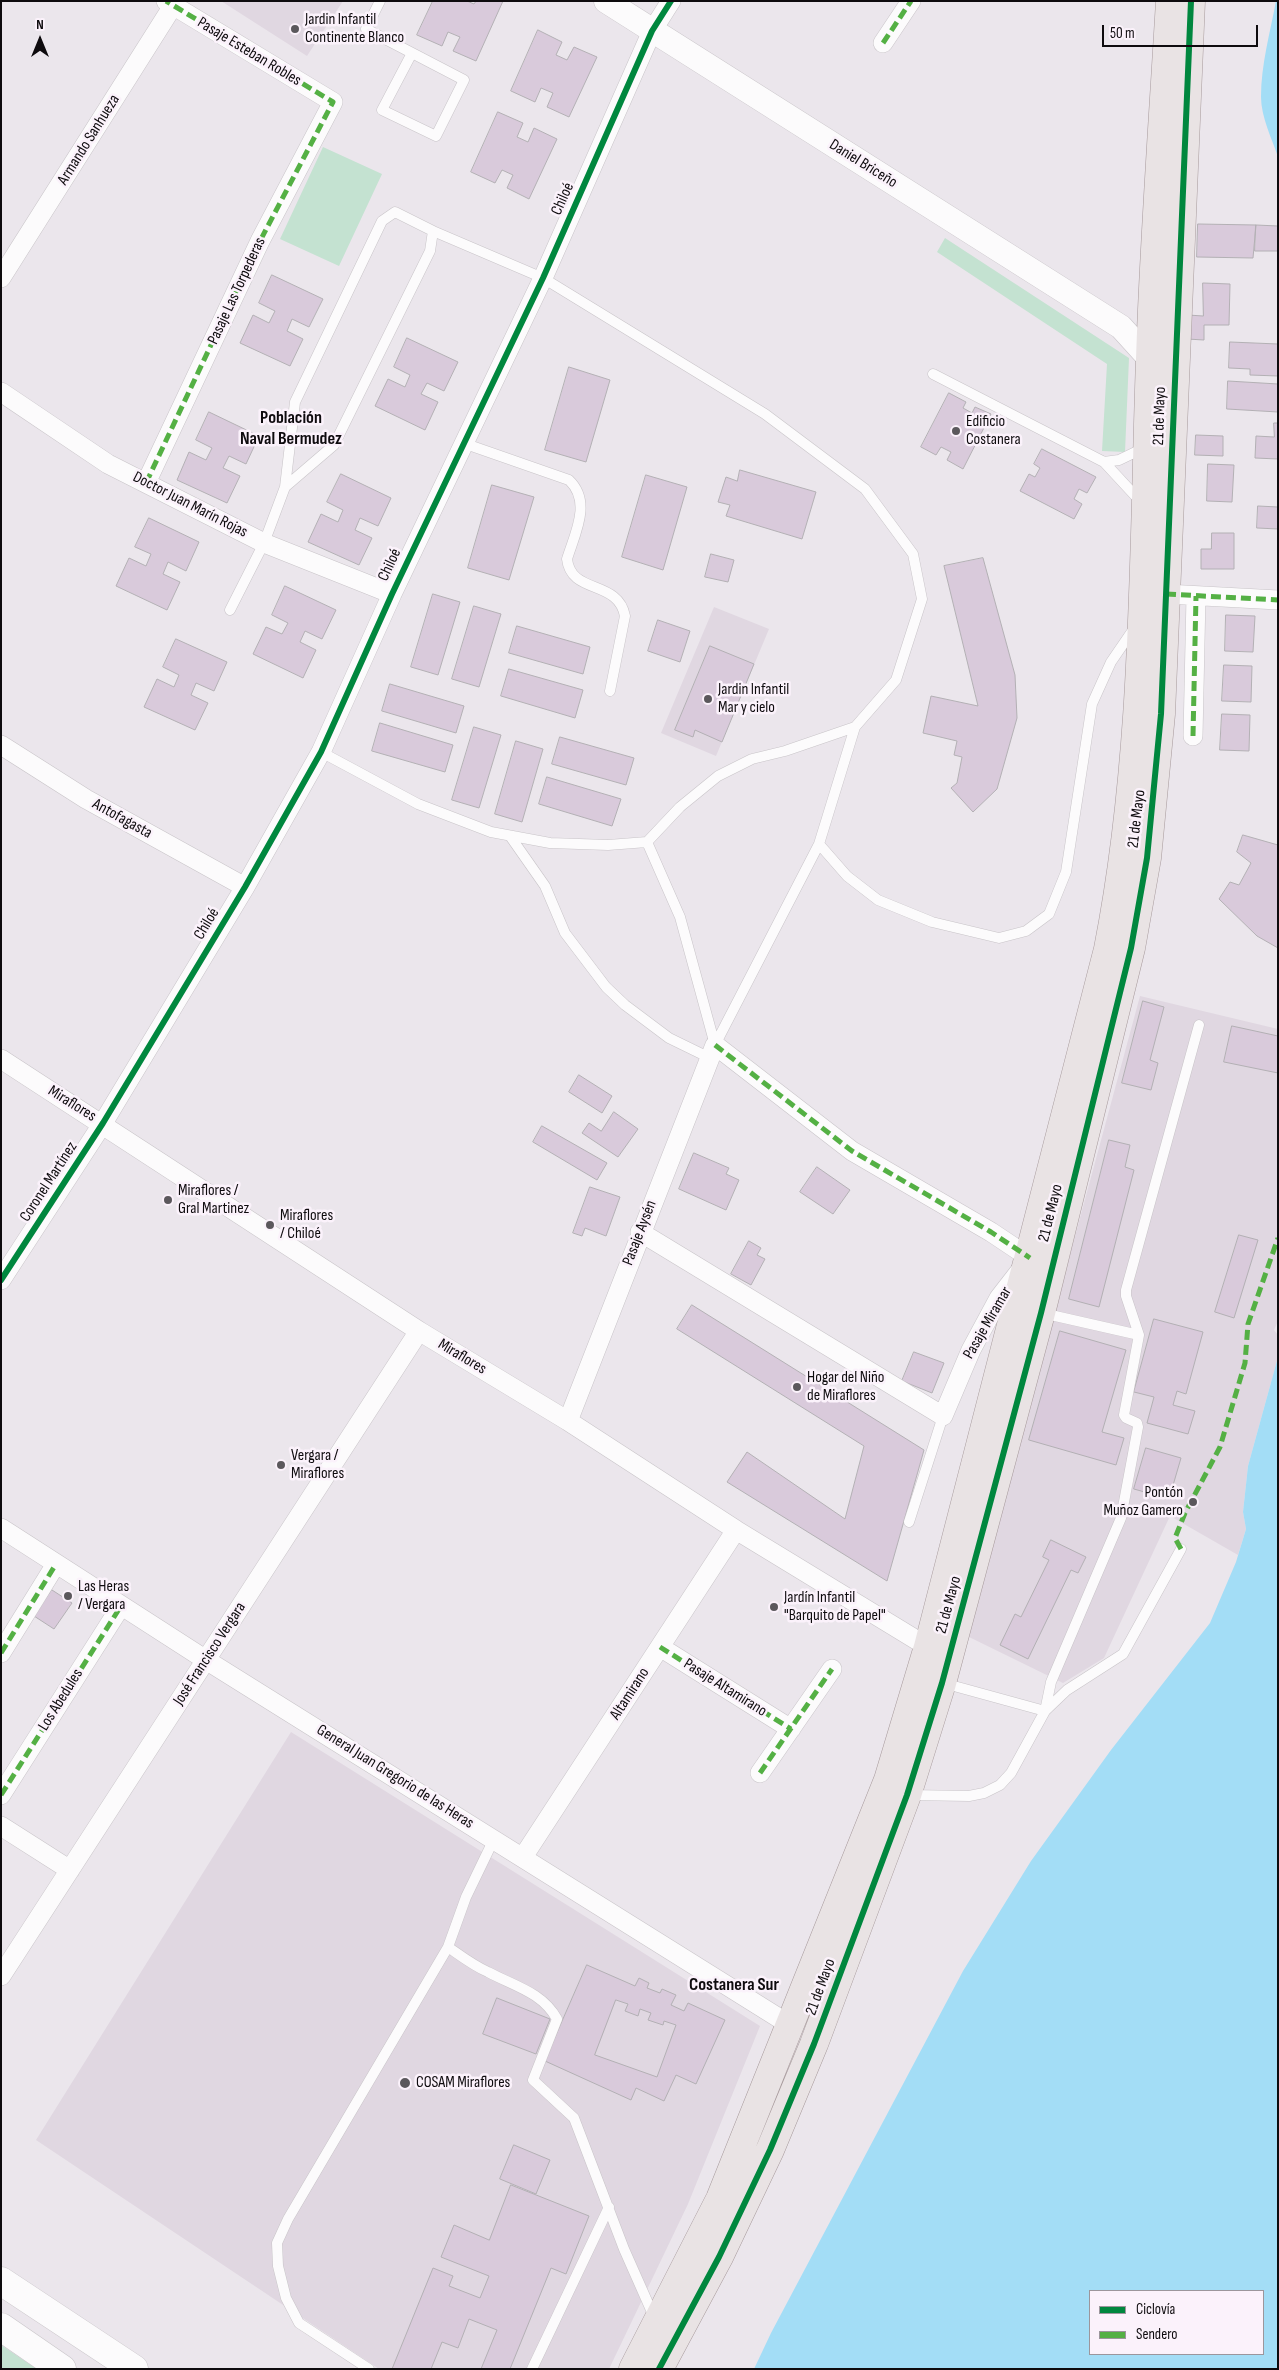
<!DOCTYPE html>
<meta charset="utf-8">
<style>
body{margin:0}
#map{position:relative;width:1279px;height:2370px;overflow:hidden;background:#ebe6ec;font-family:"Sofia Sans Condensed",sans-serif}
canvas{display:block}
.frame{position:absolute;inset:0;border:2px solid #0e0b0e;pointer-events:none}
.legend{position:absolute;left:1089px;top:2290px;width:175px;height:65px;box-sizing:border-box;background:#fbf2fb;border:1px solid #9c969c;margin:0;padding:6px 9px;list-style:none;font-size:15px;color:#0e0b0e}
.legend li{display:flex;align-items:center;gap:10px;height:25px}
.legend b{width:25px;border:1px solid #9c969c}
.north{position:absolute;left:15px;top:15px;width:50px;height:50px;-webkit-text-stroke:4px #fbf2fb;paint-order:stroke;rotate:0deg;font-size:14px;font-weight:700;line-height:20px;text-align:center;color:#0e0b0e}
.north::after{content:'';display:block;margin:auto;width:18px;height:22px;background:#0e0b0e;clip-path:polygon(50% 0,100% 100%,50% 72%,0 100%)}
.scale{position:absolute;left:1102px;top:25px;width:156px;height:22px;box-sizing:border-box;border:2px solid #0e0b0e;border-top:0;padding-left:6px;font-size:15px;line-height:18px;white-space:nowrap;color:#0e0b0e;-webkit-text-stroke:4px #fbf2fb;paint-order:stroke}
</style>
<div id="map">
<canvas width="1279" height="2370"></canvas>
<div class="frame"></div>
<ul class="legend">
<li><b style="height:6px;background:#00873e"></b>Ciclovía</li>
<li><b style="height:6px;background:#54b044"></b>Sendero</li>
</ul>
<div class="north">N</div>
<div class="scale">50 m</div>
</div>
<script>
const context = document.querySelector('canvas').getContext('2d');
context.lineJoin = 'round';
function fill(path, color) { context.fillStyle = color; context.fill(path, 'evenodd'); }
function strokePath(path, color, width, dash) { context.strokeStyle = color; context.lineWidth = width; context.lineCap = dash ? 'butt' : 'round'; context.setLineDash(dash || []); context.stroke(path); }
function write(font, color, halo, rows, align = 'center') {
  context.font = font + ' "Sofia Sans Condensed",sans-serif'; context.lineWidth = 5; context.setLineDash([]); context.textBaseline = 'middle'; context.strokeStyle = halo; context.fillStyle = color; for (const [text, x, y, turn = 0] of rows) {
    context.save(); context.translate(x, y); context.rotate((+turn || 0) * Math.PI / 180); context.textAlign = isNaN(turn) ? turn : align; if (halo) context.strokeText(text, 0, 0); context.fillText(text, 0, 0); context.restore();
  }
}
fill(new Path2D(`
 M221 1H343L307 56Z
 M714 607 769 629 716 756 661 733Z
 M1140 996 1278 1029V1321L1274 1330 1278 1335V1357L1248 1466 1243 1512 1246 1529 1238 1555 1170 1516 1104 1658 1063 1683 967 1636Z
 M291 1732 760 2026 688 2204 609 2369H379L36 2140Z`), '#e0d7e1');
fill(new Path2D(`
 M323 147 382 174 339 266 280 239Z
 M945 238 1129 358 1125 452 1102 451 1107 364 937 252Z
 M1 2345 37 2369H1Z`), '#c4e2d1');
fill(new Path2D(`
 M1276 1H1278V157C1272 139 1261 117 1261 97 1261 65 1270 33 1276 1Z
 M1278 1357V2369H754L771 2333 963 1971 1031 1861 1111 1750 1210 1623 1236 1562 1246 1529 1243 1512 1248 1466ZM1090 2291H1263V2354H1090Z`), '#a3ddf6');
const building = new Path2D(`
 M433 1H467L474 4 476 1H503L476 61 453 51 460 37 448 32 442 46 417 35Z
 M538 30 562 42 556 55 567 60 574 47 597 57 569 117 547 107 553 93 541 88 535 102 511 91Z
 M498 112 523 123 517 137 528 142 534 128 557 139 529 199 507 188 513 175 502 170 495 183 471 172Z
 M1198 224 1256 225 1253 258 1197 257Z
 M1256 225 1278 226V251H1255Z
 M272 275 323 299 309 327 292 319 287 331 303 339 290 366 240 343 253 315 269 323 275 311 259 303Z
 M1203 283 1230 284 1229 325H1204V340L1187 339 1188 315 1203 316Z
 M407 338 458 362 444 391 427 383 421 394 438 402 425 430 375 406 388 379 405 387 410 375 394 367Z
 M1230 342 1278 344V376L1250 375V369L1229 368Z
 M569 367 610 380 586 462 545 450Z
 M1228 381 1278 384V412L1227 409Z
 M949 393 966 402 963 408 972 413 975 407 991 414 963 469 947 460 951 452 941 447 936 455 921 447Z
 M209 412 259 436 246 464 229 456 223 468 240 476 227 503 177 480 189 452 206 460 212 448 196 440Z
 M1274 423H1278V459L1255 458 1256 436 1274 437Z
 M1196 435 1223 436V456L1195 455Z
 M1042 449 1096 477 1087 493 1079 489 1074 499 1082 504 1074 519 1020 491 1029 474 1035 477 1040 468 1034 464Z
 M1208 464 1234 465 1232 502 1207 501Z
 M740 470 816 492 802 539 726 516 730 505 718 502 726 477 737 481Z
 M341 474 391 498 378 526 360 518 355 530 372 538 359 565 308 542 321 514 338 522 343 510 327 502Z
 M646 475 687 487 663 570 622 557Z
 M492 485 534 497 509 580 468 568Z
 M1258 506 1278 507V529L1257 528Z
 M149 518 199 542 186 571 168 562 163 574 180 582 167 610 116 586 129 558 146 566 151 554 135 547Z
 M1212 533H1234V569H1201V549H1211Z
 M711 554 734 560 728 582 705 577Z
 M983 558 1015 675 1017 718 997 789 973 812 951 788 957 783 962 757 954 755 957 741 923 733 931 696 978 706 944 566Z
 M285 586 336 610 322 639 305 631 300 642 316 650 303 678 253 654 266 627 282 634 288 623 272 615Z
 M433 594 460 602 438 675 411 667Z
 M474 606 501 614 479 687 452 679Z
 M1226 615 1255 616 1253 652 1225 651Z
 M658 620 690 631 680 662 648 651Z
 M517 626 590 647 583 674 509 653Z
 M176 639 227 662 214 691 196 683 191 695 208 703 195 730 144 707 157 679 174 687 179 675 163 667Z
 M710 646 754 664 722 742 695 730 693 737 675 730Z
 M1224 665 1252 666 1251 702 1222 701Z
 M509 669 583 690 575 718 501 696Z
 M390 684 464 706 456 733 382 711Z
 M1222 714 1250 715 1249 751 1220 750Z
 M380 723 453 745 445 772 372 751Z
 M474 727 501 735 479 808 452 800Z
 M560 737 634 758 626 785 552 764Z
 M516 741 543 749 522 822 495 814Z
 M547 777 621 799 612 826 539 804Z
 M1243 835 1278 845V948L1257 936 1219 899 1230 882 1239 885 1251 863 1237 852Z
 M1143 1001 1164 1007 1150 1060 1158 1063 1151 1090 1122 1083Z
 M1232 1026 1278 1036V1073L1224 1062Z
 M579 1075 612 1096 602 1113 569 1092Z
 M614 1112 638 1129 618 1157 582 1133 589 1123 601 1131Z
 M542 1126 607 1163 597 1180 533 1142Z
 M1109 1140 1130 1145 1125 1167 1134 1170 1099 1307 1069 1299Z
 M694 1153 729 1168 726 1174 739 1180 726 1210 679 1189Z
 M817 1167 850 1190 833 1214 800 1192Z
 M590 1187 620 1197 606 1236 585 1228 582 1236 573 1233Z
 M1239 1235 1258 1240 1234 1318 1215 1312Z
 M749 1241 761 1248 757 1255 765 1259 751 1285 731 1274Z
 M692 1305 924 1450 887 1581 727 1482 747 1452 845 1519 864 1446 677 1329Z
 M1154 1319 1203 1332 1186 1394 1177 1391 1173 1405 1195 1411 1188 1434 1147 1423 1154 1397 1134 1392Z
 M1060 1331 1126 1350 1102 1432 1124 1438 1116 1465 1029 1440Z
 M914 1352 944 1363 932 1393 902 1381Z
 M1146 1448 1181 1458 1169 1499 1134 1489Z
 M1051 1540 1086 1557 1078 1573 1071 1570 1028 1659 1000 1645 1015 1614 1021 1617 1049 1560 1043 1557Z
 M52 1590 72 1603 54 1629 34 1616Z
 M587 1965 635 1986 639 1978 649 1983 647 1988 660 1993 662 1989 676 1995 671 2005 684 2011 688 2003 725 2020 696 2084 676 2075 664 2101 636 2088 631 2100 545 2061ZM616 2000 628 2004 625 2011 638 2016 640 2009 651 2013 648 2020 663 2025 664 2021 676 2025 657 2077 595 2055Z
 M497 1998 550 2019 536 2054 483 2034Z
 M514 2145 550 2160 536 2194 500 2179Z
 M511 2185 589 2216 566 2274 551 2268 510 2369H481L497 2330 469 2319 458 2348 442 2342 431 2369H392L433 2268 453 2276 449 2286 480 2298 489 2276 441 2257 454 2225 489 2240Z`);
fill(building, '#d9cadb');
strokePath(building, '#b3b0b4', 1);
const service = new Path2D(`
 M380 1 366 29 464 80 436 136 382 110 412 53
 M395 212 433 231 430 251 334 445 285 487 295 402 382 221Z
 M433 231 543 278 765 414 865 489 913 554 922 599 896 680 855 727 819 844 715 1045
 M933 374 1104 462 1141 502
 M463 443 569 480C592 502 575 533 567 559 571 595 618 579 625 616L610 691
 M1104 462 1119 460 1144 448
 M230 610 264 543 285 487
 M321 752 418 804 491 832 550 843 608 845 647 842 680 807 718 776 752 759 785 751 855 727
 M510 836 545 886 565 933 606 987 625 1005 669 1038 710 1058
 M647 842 680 917 715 1045
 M819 844 847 876 878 900 932 922 999 938 1026 931 1049 914 1066 872 1092 704 1111 662 1135 627
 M1042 1313 1139 1335
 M909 1522 943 1416
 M943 1683 1045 1711 1051 1682 1121 1518 1138 1427 1137 1423 1126 1418 1124 1415 1139 1335 1126 1296V1290L1199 1025
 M908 1795 969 1796 984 1793 1000 1785 1011 1773 1045 1711 1067 1690 1123 1654 1181 1549
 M494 1839 466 1897 448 1947C461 1956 474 1966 488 1972 514 1986 542 1992 557 2019L533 2080 574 2118 624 2249 655 2319
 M369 2369 299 2323 286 2298 278 2266 277 2243 288 2219 448 1947
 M532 2369 609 2207`);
const minor = new Path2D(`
 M883 43 911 1
 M1 278 176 1
 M1 392 108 464 264 543 392 594
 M146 483 260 241 333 102 166 1
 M1166 594 1278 600
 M1193 736 1196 596
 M1 745 86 799 245 887
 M1 1059 419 1331 568 1421 736 1530 928 1647
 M1 1280 103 1123 245 887 321 752 392 594 543 278 652 31 671 1
 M568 1421 715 1045 852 1151 991 1232 1030 1258 999 1298 971 1350 943 1416 640 1232
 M1 1528 206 1660 790 2025
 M660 1647 791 1729
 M1 1653 56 1564
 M760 1773 832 1669
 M1 1795 121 1606
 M1 1826 70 1870
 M523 1857 736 1530
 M1 1976 419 1331`);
const tertiary = new Path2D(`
 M606 1 1121 327 1150 359`);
const secondary = new Path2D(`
 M1 2281 134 2369
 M1 2327 62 2369`);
const primary = new Path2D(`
 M633 2369 720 2199 888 1780 928 1647 1108 949C1146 755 1143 557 1150 359 1154 240 1163 120 1170 1
 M659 2369 719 2257 770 2150 814 2044 907 1795 942 1683 1041 1313 1131 948 1147 858 1161 714 1191 1`);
strokePath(service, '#c8c4c8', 11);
strokePath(minor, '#c8c4c8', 20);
strokePath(tertiary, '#c8c4c8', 25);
strokePath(secondary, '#c8c4c8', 29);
strokePath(primary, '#a79a9c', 29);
strokePath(service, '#fcfbfc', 10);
strokePath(minor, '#fcfbfc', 19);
strokePath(tertiary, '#fcfbfc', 24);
strokePath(secondary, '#fcfbfc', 28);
strokePath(primary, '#e9e3e4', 28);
strokePath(new Path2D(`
 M883 43 911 1
 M146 483 260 241 333 102 166 1
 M1166 594 1278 600
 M1193 736 1196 596
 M715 1045 852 1151 991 1232 1030 1258
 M1181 1549 1175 1538 1185 1513 1220 1447 1245 1363 1248 1324 1278 1238
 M660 1647 791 1729
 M1 1653 56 1564
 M760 1773 832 1669
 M1 1795 121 1606`), '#54b044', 5, [10, 5]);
strokePath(new Path2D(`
 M1 1280 103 1123 245 887 321 752 392 594 543 278 652 31 671 1
 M659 2369 719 2257 770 2150 814 2044 907 1795 942 1683 1041 1313 1131 948 1147 858 1161 714 1191 1`), '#00873e', 6);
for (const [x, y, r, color] of [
 [295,29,5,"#5b585c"],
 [956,431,5,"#5b585c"],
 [708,699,5,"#5b585c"],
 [168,1200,5,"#5b585c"],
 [270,1225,5,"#5b585c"],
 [797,1387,5,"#5b585c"],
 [281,1465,5,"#5b585c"],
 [1193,1502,5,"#5b585c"],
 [68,1596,5,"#5b585c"],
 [774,1607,5,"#5b585c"],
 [405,2083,6,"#5b585c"]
]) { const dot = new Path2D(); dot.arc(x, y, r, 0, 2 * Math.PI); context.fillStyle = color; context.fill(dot); strokePath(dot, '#fbf2fb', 2); }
write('16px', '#0e0b0e', '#fbf2fb', [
 ["Jardin Infantil",305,20],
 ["Continente Blanco",305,38],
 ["Edificio",966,422],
 ["Costanera",966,440],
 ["Jardin Infantil",718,690],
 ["Mar y cielo",718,708],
 ["Miraflores /",178,1191],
 ["Gral Martinez",178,1209],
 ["Miraflores",280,1216],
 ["/ Chiloé",280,1234],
 ["Hogar del Niño",807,1378],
 ["de Miraflores",807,1396],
 ["Vergara /",291,1456],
 ["Miraflores",291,1474],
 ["Pontón",1183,1493,"right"],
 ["Muñoz Gamero",1183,1511,"right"],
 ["Las Heras",78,1587],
 ["/ Vergara",78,1605],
 ["Jardín Infantil",784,1598],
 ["\"Barquito de Papel\"",784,1616],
 ["COSAM Miraflores",416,2083]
], 'left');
write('16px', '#0e0b0e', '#fbf2fb', [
 ["Pasaje Esteban Robles",249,52,31],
 ["Armando Sanhueza",89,140,-58],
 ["Daniel Briceño",863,164,32],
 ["Chiloé",563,199,-66],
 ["Pasaje Las Torpederas",237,291,-65],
 ["21 de Mayo",1160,416,-88],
 ["Doctor Juan Marín Rojas",190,505,27],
 ["Chiloé",390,565,-65],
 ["Antofagasta",122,819,29],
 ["21 de Mayo",1137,819,-83],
 ["Chiloé",207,924,-59],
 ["Miraflores",72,1104,32],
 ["Coronel Martínez",49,1182,-57],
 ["21 de Mayo",1051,1213,-76],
 ["Pasaje Aysén",640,1233,-69],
 ["Pasaje Miramar",988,1323,-60],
 ["Miraflores",462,1357,31],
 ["21 de Mayo",949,1605,-75],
 ["José Francisco Vergara",210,1654,-57],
 ["Pasaje Altamirano",725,1688,32],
 ["Altamirano",630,1694,-57],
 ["Los Abedules",61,1700,-58],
 ["General Juan Gregorio de las Heras",395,1777,32],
 ["21 de Mayo",821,1987,-70]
]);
write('bold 18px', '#0e0b0e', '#fbf2fb', [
 ["Población",291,418],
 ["Naval Bermudez",291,439],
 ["Costanera Sur",734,1985]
]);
</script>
